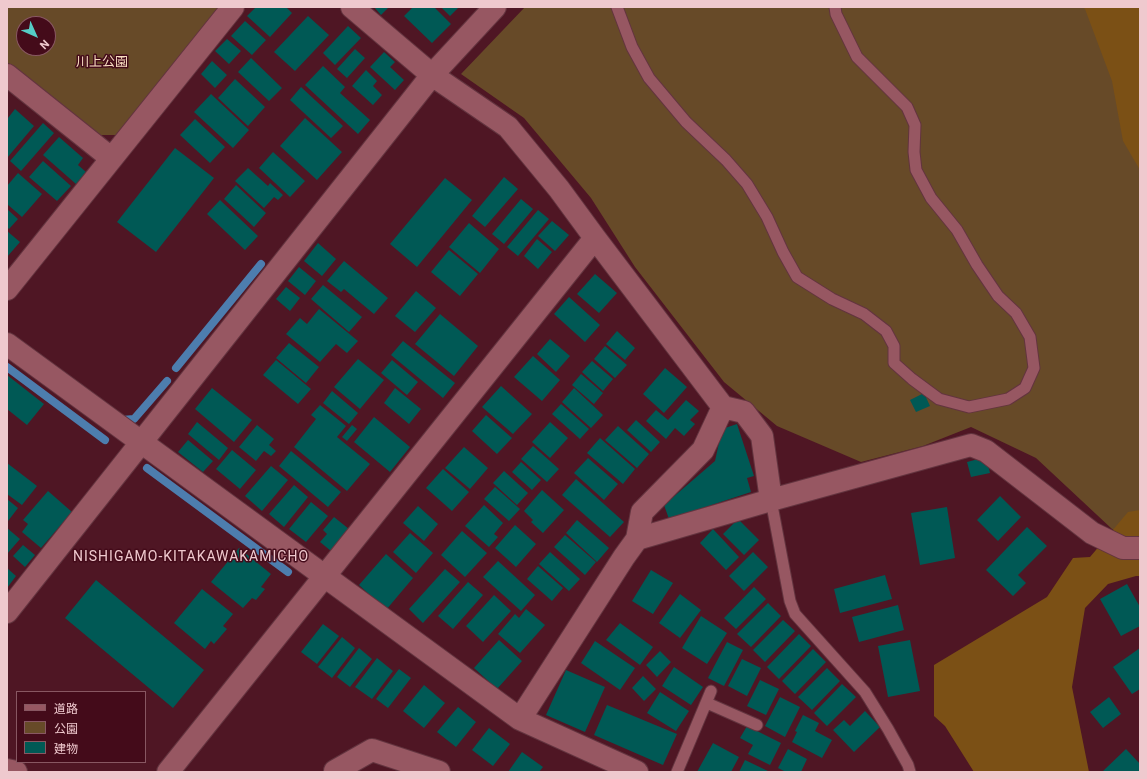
<!DOCTYPE html>
<meta charset="utf-8">
<style>
body{margin:0}
#map{position:relative;width:1147px;height:779px;overflow:hidden;background:#4f1624;font-family:Roboto,"Noto Sans JP",sans-serif}
canvas{display:block}
.frame{position:absolute;inset:0;border:8px solid #efc9ce;pointer-events:none}
.legend{position:absolute;left:16px;top:691px;width:130px;height:72px;box-sizing:border-box;background:#440b1a;border:1px solid #885762;margin:0;padding:5px 7px;list-style:none;font-size:12px;color:#efc9ce}
.legend li{display:flex;align-items:center;gap:8px;height:20px}
.legend b{width:20px;border:1px solid #885762}
.north{position:absolute;left:16px;top:16px;width:40px;height:40px;box-sizing:border-box;background:#440b1a;border:1px solid #885762;border-radius:50%;rotate:135deg;font-size:11px;font-weight:700;line-height:16px;text-align:center;color:#efc9ce}
.north::after{content:'';display:block;margin:auto;width:14px;height:18px;background:#55cdc6;clip-path:polygon(50% 0,100% 100%,50% 72%,0 100%)}
</style>
<div id="map">
<canvas width="1147" height="779"></canvas>
<div class="frame"></div>
<ul class="legend">
<li><b style="height:5px;background:#975762"></b>道路</li>
<li><b style="height:11px;background:#674a28"></b>公園</li>
<li><b style="height:11px;background:#005955"></b>建物</li>
</ul>
<div class="north">N</div>
</div>
<script>
const context = document.querySelector('canvas').getContext('2d');
context.lineJoin = 'round';
function fill(path, color) { context.fillStyle = color; context.fill(path, 'evenodd'); }
function strokePath(path, color, width, dash) { context.strokeStyle = color; context.lineWidth = width; context.lineCap = dash ? 'butt' : 'round'; context.setLineDash(dash || []); context.stroke(path); }
function write(font, color, halo, rows, align = 'center') {
  context.font = font + ' Roboto,"Noto Sans JP",sans-serif'; context.lineWidth = 3; context.setLineDash([]); context.textBaseline = 'middle'; context.strokeStyle = halo; context.fillStyle = color; for (const [text, x, y, turn = 0] of rows) {
    context.save(); context.translate(x, y); context.rotate((+turn || 0) * Math.PI / 180); context.textAlign = isNaN(turn) ? turn : align; if (halo) context.strokeText(text, 0, 0); context.fillText(text, 0, 0); context.restore();
  }
}
fill(new Path2D(`
 M7 7H220L116 135H98L7 62ZM24 24H48V48H24Z
 M525 7H1125L1140 26V539L1112 529 1036 458 971 427 923 446 861 462 777 426 724 382 635 267 591 198 524 118 461 74Z`), '#674a28');
fill(new Path2D(`
 M1083 7H1140V170L1123 141 1112 81 1085 9Z
 M1140 510V576H1136L1108 584 1085 608 1072 687 1089 772H974L945 726 934 716V665L1047 597 1073 558 1090 557 1128 512Z`), '#7b5015');
strokePath(new Path2D(`
 M7 367 105 440
 M176 368 261 264
 M122 420 134 419 167 381
 M147 468 288 572`), '#4d7dae', 8);
fill(new Path2D(`
 M256 7H286L292 13 270 37 247 16Z
 M374 7H389L381 15Z
 M413 7H434L451 24 432 43 404 16Z
 M441 7H459L450 16Z
 M308 16 329 35 295 71 274 52Z
 M245 21 266 40 252 55 231 36Z
 M348 26 361 38 335 65 323 53Z
 M227 39 241 51 229 64 215 51Z
 M355 49 365 58 347 78 337 69Z
 M384 52 395 62 390 67 404 80 395 90 370 67Z
 M251 58 282 88 269 101 238 72Z
 M212 61 227 75 215 88 201 74Z
 M323 66 345 87 340 93 370 120 358 134 305 85Z
 M366 70 377 81 373 86 382 95 373 105 352 86Z
 M235 79 265 107 248 126 218 98Z
 M301 87 343 126 331 138 290 100Z
 M211 94 249 130 233 148 194 112Z
 M15 109 34 126 7 158V117L8 118Z
 M305 118 342 152 317 180 280 146Z
 M195 119 225 147 210 163 180 135Z
 M43 123 54 133 21 171 10 161Z
 M59 137 83 158 78 165 86 172 76 184 43 155Z
 M175 148 214 178 156 252 117 222Z
 M273 152 305 181 290 197 259 168Z
 M43 161 71 186 57 201 29 177Z
 M248 168 268 186 270 183 283 195 278 200 274 197 264 208 235 181Z
 M18 173 42 194 22 217 7 204V186Z
 M504 177 518 189 485 227 472 216Z
 M445 178 472 200 417 267 390 244Z
 M236 185 266 213 254 227 224 199Z
 M521 199 533 209 504 244 492 234Z
 M220 200 258 236 245 250 207 214Z
 M7 209 18 219 9 229 7 227Z
 M538 210 549 219 518 256 507 247Z
 M552 221 569 235 555 251 538 236Z
 M469 223 499 249 480 273 449 247Z
 M7 231 20 242 7 257Z
 M537 239 552 252 538 269 524 256Z
 M318 243 336 259 322 276 304 261Z
 M449 250 478 274 460 296 431 272Z
 M344 261 388 298 374 314 344 289 341 292 327 281Z
 M299 267 316 281 305 295 288 281Z
 M595 274 617 293 599 313 577 294Z
 M323 285 362 317 349 332 311 299Z
 M286 287 300 298 290 311 276 299Z
 M416 291 436 308 415 332 395 316Z
 M569 297 600 325 585 342 554 314Z
 M319 309 358 341 347 353 336 344 320 362 286 334 300 318 307 324Z
 M440 314 478 346 454 376 415 344Z
 M617 331 635 348 625 360 606 344Z
 M550 339 570 356 556 372 537 354Z
 M403 341 455 383 443 398 391 355Z
 M289 343 319 367 306 383 276 358Z
 M605 346 627 365 615 378 594 359Z
 M533 356 560 380 542 401 514 377Z
 M358 359 384 380 360 409 334 387Z
 M276 360 311 389 298 404 263 375Z
 M392 360 418 382 407 395 381 373Z
 M592 361 613 379 603 391 582 372Z
 M665 368 687 387 664 413 643 394Z
 M581 374 603 393 594 404 572 385Z
 M7 375 44 404 27 425 7 409Z
 M501 386 532 414 513 434 482 407Z
 M212 388 252 420 234 442 195 409Z
 M395 388 421 409 409 424 384 403Z
 M574 388 603 415 591 428 562 402Z
 M332 391 358 413 349 424 323 403Z
 M924 393 930 406 916 412 910 400Z
 M686 400 699 411 690 420 695 424 684 436 675 428 666 439 646 421 656 410 668 420Z
 M561 404 589 429 580 439 552 414Z
 M320 405 346 426 337 437 370 464 347 491 294 447 316 419 311 415Z
 M486 415 512 438 497 454 472 431Z
 M374 417 410 447 390 472 354 442Z
 M636 420 660 442 651 452 627 430Z
 M197 422 228 448 219 460 188 434Z
 M550 422 568 438 550 458 532 442Z
 M737 424 754 476 747 478 751 492 669 519 664 505 715 461 722 429Z
 M257 425 274 439 269 445 276 451 271 456 264 451 256 461 239 447Z
 M352 425 357 429 347 441 342 437Z
 M618 426 649 454 637 468 605 440Z
 M600 438 635 469 623 484 587 453Z
 M188 440 213 461 203 472 178 452Z
 M533 446 559 469 547 482 521 459Z
 M464 447 488 468 470 489 445 468Z
 M232 450 256 470 240 489 216 469Z
 M291 451 341 492 328 507 279 466Z
 M986 457 990 473 971 477 967 462Z
 M588 458 618 484 604 500 574 473Z
 M521 462 541 480 532 490 512 472Z
 M7 463 37 486 22 505 7 494Z
 M271 466 288 480 262 511 245 496Z
 M443 469 469 492 452 511 426 488Z
 M504 471 528 493 517 505 493 483Z
 M576 479 624 522 610 537 562 495Z
 M294 485 308 497 284 527 269 514Z
 M495 487 520 509 509 521 484 499Z
 M542 490 564 510 543 533 531 522 533 520 524 511Z
 M48 491 72 512 41 548 22 532 28 524 23 520Z
 M1000 496 1021 517 998 541 977 520Z
 M7 499 18 508 8 521 7 520Z
 M311 502 328 516 306 542 289 529Z
 M484 505 503 523 494 534 498 537 489 547 465 526Z
 M418 506 438 524 424 541 403 523Z
 M947 507 955 558 920 565 911 513Z
 M334 517 349 529 331 551 320 542 327 534 323 530Z
 M738 519 759 540 744 555 723 534Z
 M577 520 609 548 597 562 566 533Z
 M515 525 536 544 516 567 495 548Z
 M1027 527 1047 546 1018 575 1026 583 1013 596 986 570Z
 M7 528 20 539 7 554Z
 M713 529 739 557 726 570 700 543Z
 M462 531 487 553 465 577 441 555Z
 M410 533 433 553 416 573 393 552Z
 M565 535 596 562 585 575 554 547Z
 M23 545 35 555 25 567 13 556Z
 M239 548 271 574 261 587 265 589 256 600 252 598 243 608 211 582Z
 M550 552 580 579 569 591 539 564Z
 M753 552 768 567 744 591 729 576Z
 M386 554 413 578 386 610 359 585Z
 M498 561 535 595 521 611 483 577Z
 M538 566 563 588 552 601 527 579Z
 M7 568 16 576 7 588Z
 M445 569 460 582 423 623 409 609Z
 M651 570 673 583 653 614 632 601Z
 M885 575 892 599 840 613 834 589Z
 M96 580 204 670 173 708 65 618Z
 M468 582 483 595 453 629 438 616Z
 M1127 584 1140 607V626L1121 636 1100 599Z
 M754 587 766 599 736 629 724 618Z
 M202 589 233 614 223 626 227 629 214 644 211 641 205 649 174 623Z
 M680 594 701 610 680 638 659 623Z
 M494 595 511 611 483 642 466 626Z
 M768 603 781 616 751 647 737 634Z
 M898 605 904 630 859 642 852 617Z
 M526 609 545 625 520 653 498 634 515 614 519 618Z
 M701 616 727 633 707 664 682 648Z
 M783 620 795 631 765 662 753 650Z
 M620 623 653 647 640 665 606 640Z
 M323 624 339 636 317 664 301 652Z
 M799 634 811 646 779 679 767 667Z
 M342 637 355 648 332 678 318 667Z
 M499 640 522 661 497 689 474 668Z
 M910 640 920 691 888 697 878 646Z
 M595 641 635 668 620 690 581 663Z
 M727 642 743 650 724 686 708 678Z
 M359 648 372 659 350 687 337 677Z
 M1140 648V689L1132 694 1113 667Z
 M813 649 826 662 795 694 782 681Z
 M660 651 671 662 657 677 646 665Z
 M377 658 393 671 372 699 355 687Z
 M742 659 761 668 747 696 728 686Z
 M674 667 703 687 691 705 662 686Z
 M827 668 840 681 812 710 798 697Z
 M399 669 411 678 388 708 376 699Z
 M566 670 605 687 585 732 546 715Z
 M643 676 656 689 644 701 632 688Z
 M760 680 779 689 766 715 747 706Z
 M842 684 856 697 827 726 814 713Z
 M424 685 445 703 424 728 403 711Z
 M660 692 689 711 676 731 647 713Z
 M780 697 800 707 785 737 765 726Z
 M1109 697 1121 714 1103 728 1090 712Z
 M607 705 677 734 663 765 594 735Z
 M458 707 476 722 456 747 437 732Z
 M865 711 880 727 854 752 833 730 844 720 850 726Z
 M803 715 819 723 815 731 832 740 822 758 792 742 797 732 795 731Z
 M747 726 781 743 770 765 748 754 753 745 740 738Z
 M489 728 510 744 493 766 472 750Z
 M713 743 739 757 731 772H697Z
 M788 749 807 759 801 772H786L778 768Z
 M1126 749 1140 764V772H1104L1103 771Z
 M522 752 543 767 539 772H508Z
 M745 760 770 772H739Z`), '#005955');
const service = new Path2D(`
 M617 7 632 47 649 78 686 122 726 160 747 184 767 217 783 252 797 277 832 299 864 314 886 331 894 346V363L912 379 939 399 969 407 1008 399 1025 388 1034 368 1030 337 1016 313 998 296 977 265 957 230 931 198 916 170 914 152 915 125 907 107 857 57 836 14 835 7
 M771 500 790 601 795 614 865 692 888 729 908 765 910 772
 M707 703 757 725
 M677 772 711 691`);
const minor = new Path2D(`
 M352 7 432 75 495 7
 M7 75 111 158
 M7 289 233 7
 M7 344 520 719 637 772
 M637 539 642 512 703 450 723 407
 M7 612 432 75 508 127 559 189 595 238 723 407 744 412 762 436 771 500
 M520 719 624 557 637 539 771 500 971 445 986 451 1092 533 1123 548H1140
 M7 770 16 772
 M168 772 595 238
 M335 772V771L372 750 439 772`);
strokePath(service, '#63343f', 13);
strokePath(minor, '#63343f', 24);
strokePath(service, '#975762', 11);
strokePath(minor, '#975762', 22);
write('13px', '#f8ddc0', '#440b1a', [
 ["川上公園",102,63]
]);
context.letterSpacing = '1px';
write('14px', '#efc9ce', '#440b1a', [
 ["NISHIGAMO-KITAKAWAKAMICHO",191,557]
]);
context.letterSpacing = '0px';
</script>
